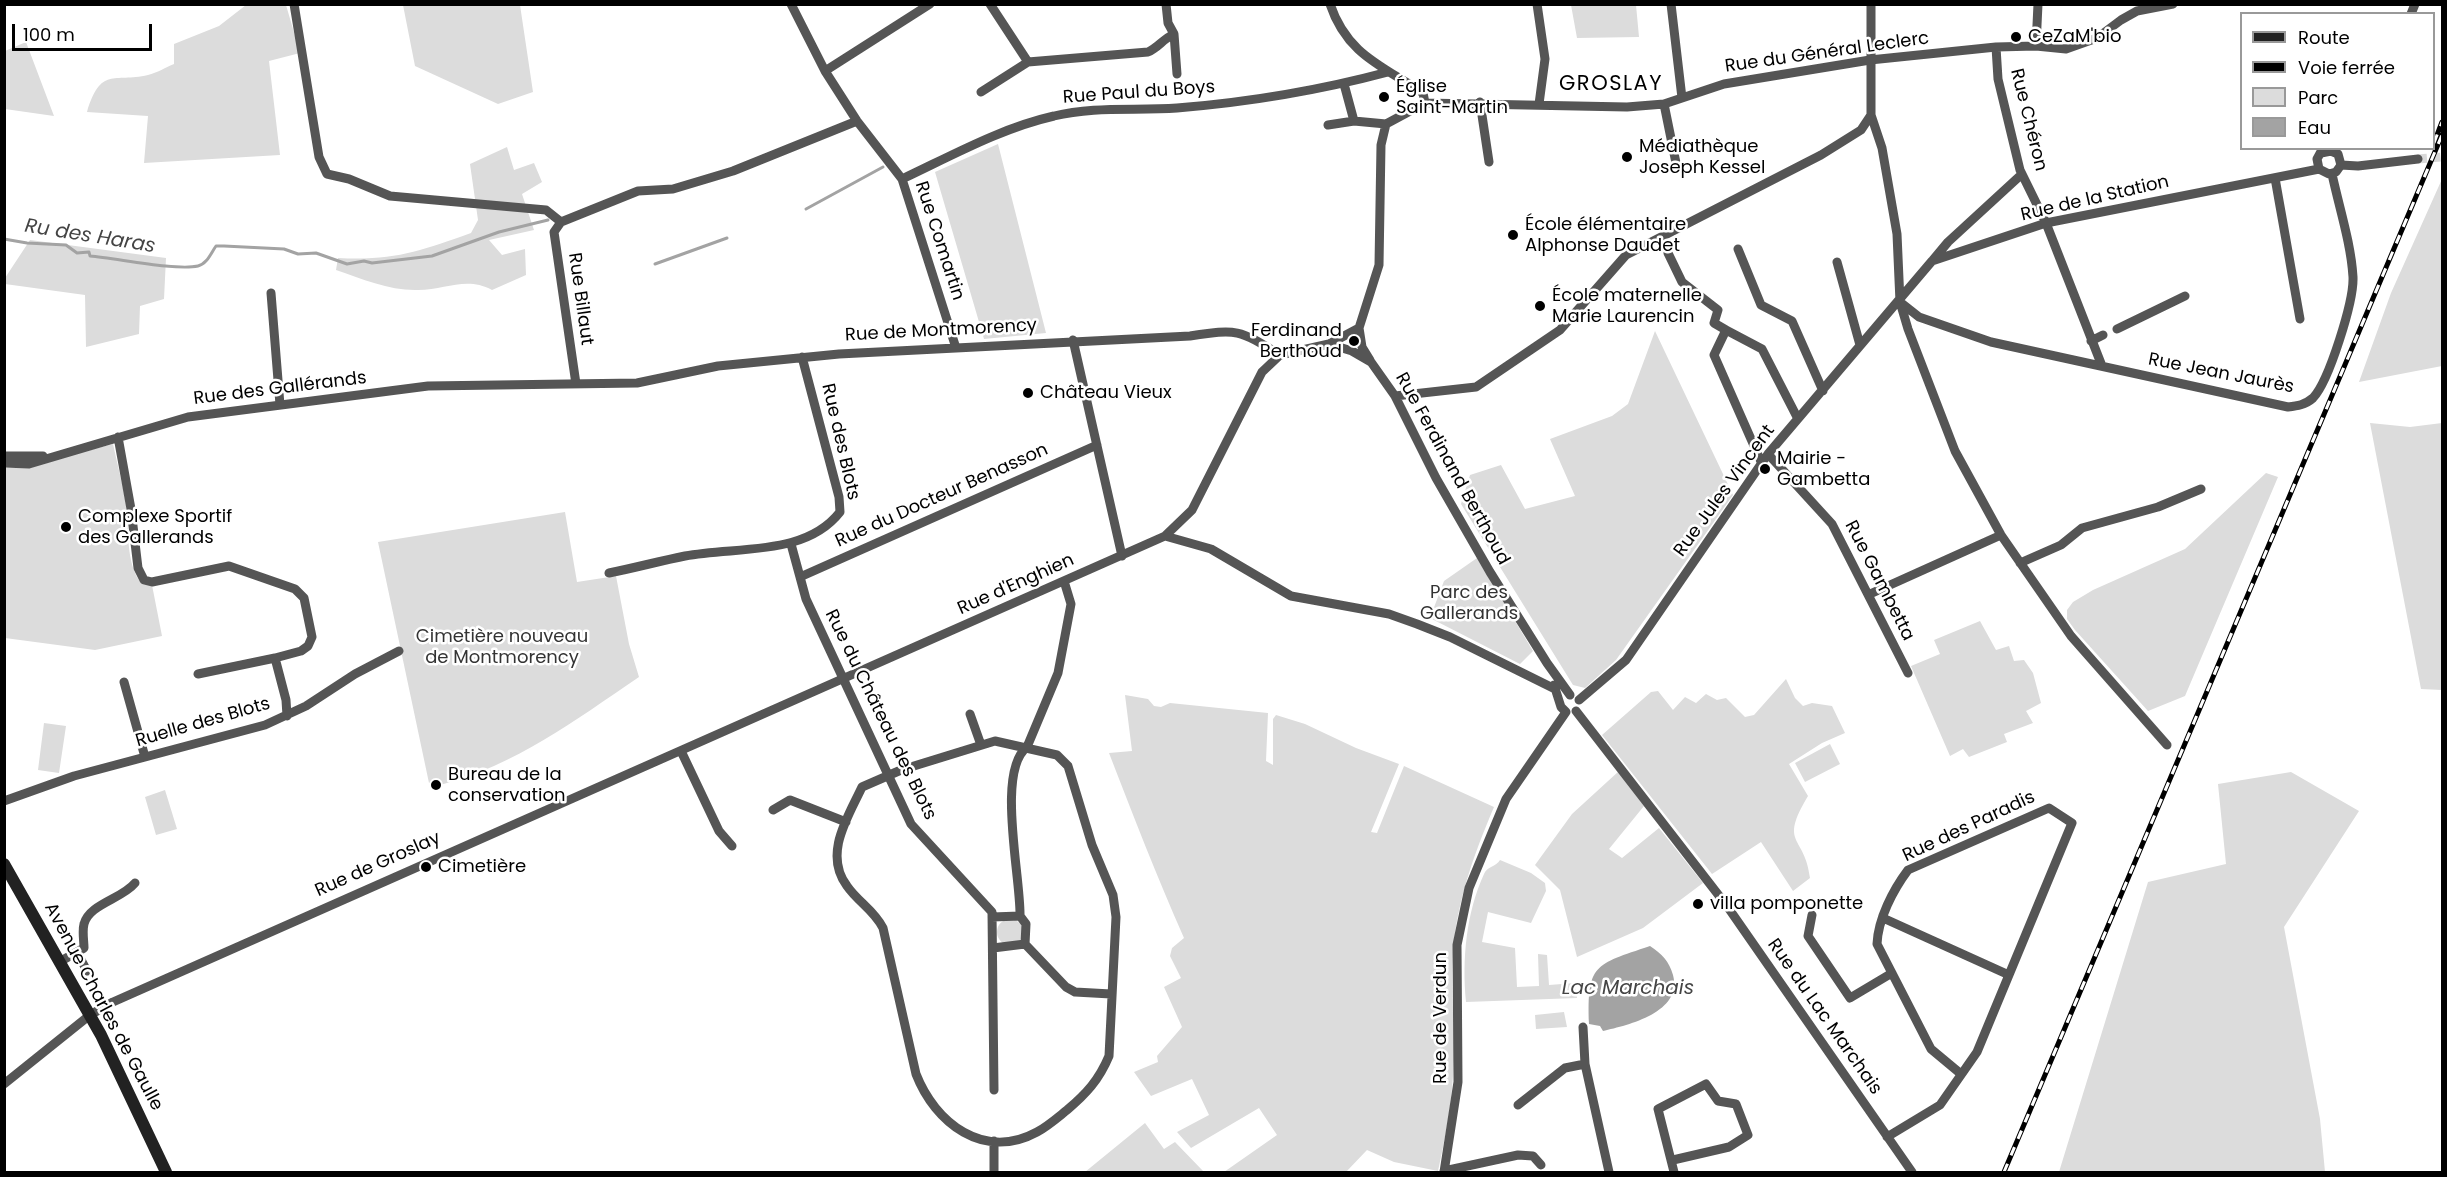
<!DOCTYPE html>
<meta charset="utf-8">
<style>
body{margin:0}
#map{position:relative;width:2447px;height:1177px;overflow:hidden;background:#fff;font-family:Poppins,sans-serif}
canvas{display:block}
.frame{position:absolute;inset:0;border:6px solid #000;pointer-events:none}
.legend{position:absolute;left:2240px;top:12px;width:195px;height:138px;box-sizing:border-box;background:#fff;border:2px solid #999;margin:0;padding:8px 10px;list-style:none;font-size:18px;color:#000}
.legend li{display:flex;align-items:center;gap:12px;height:30px}
.legend b{width:30px;border:2px solid #999}
.scale{position:absolute;left:12px;top:24px;width:140px;height:27px;box-sizing:border-box;border:3px solid #000;border-top:0;padding-left:8px;font-size:18px;line-height:21px;white-space:nowrap;color:#000;-webkit-text-stroke:4px #fff;paint-order:stroke}
</style>
<div id="map">
<canvas width="2447" height="1177"></canvas>
<div class="frame"></div>
<ul class="legend">
<li><b style="height:8px;background:#222"></b>Route</li>
<li><b style="height:8px;background:#000"></b>Voie ferrée</li>
<li><b style="height:16px;background:#dcdcdc"></b>Parc</li>
<li><b style="height:16px;background:#a3a3a3"></b>Eau</li>
</ul>
<div class="scale">100 m</div>
</div>
<script>
const context = document.querySelector('canvas').getContext('2d');
context.lineJoin = 'round';
function fill(path, color) { context.fillStyle = color; context.fill(path, 'evenodd'); }
function strokePath(path, color, width, dash) { context.strokeStyle = color; context.lineWidth = width; context.lineCap = dash ? 'butt' : 'round'; context.setLineDash(dash || []); context.stroke(path); }
function write(font, color, halo, rows, align = 'center') {
  context.font = font + ' Poppins,sans-serif'; context.lineWidth = 5; context.setLineDash([]); context.textBaseline = 'middle'; context.strokeStyle = halo; context.fillStyle = color; for (const [text, x, y, turn = 0] of rows) {
    context.save(); context.translate(x, y); context.rotate((+turn || 0) * Math.PI / 180); context.textAlign = isNaN(turn) ? turn : align; if (halo) context.strokeText(text, 0, 0); context.fillText(text, 0, 0); context.restore();
  }
}
fill(new Path2D(`
 M246 5H286L300 53 269 61 280 155 144 163 148 116 87 112C101 66 113 83 148 75 157 73 166 67 174 64V44L219 26Z
 M403 5H520L533 92 498 104 415 66Z
 M1571 5H1636L1639 37 1577 38Z
 M26 42 54 116 5 109V51Z
 M998 144 1046 333 984 339 935 172Z
 M507 147 514 170 534 163 542 182 522 194 534 230 489 240 502 255 525 249 526 275 492 290C466 276 446 290 418 290 391 291 362 279 336 270L338 258C394 261 420 251 471 233L478 220 470 164Z
 M2442 179V366L2359 382 2391 293Z
 M30 240 166 258 164 299 140 306 139 334 86 347 85 295 5 284V278Z
 M1655 331 1733 495 1616 660 1585 688 1573 685 1461 504 1470 475 1501 465 1525 509 1575 496 1550 439 1612 416 1628 404Z
 M2370 423 2410 427 2442 423V690L2421 689Z
 M113 444C117 463 122 481 125 499 130 524 124 564 142 584L152 585 162 636 95 650 5 638V468H21Z
 M2266 473 2278 477 2185 696 2148 711 2075 630 2067 619V610L2073 602 2093 590 2185 549Z
 M565 512 577 582 616 576 629 644 639 677C574 721 516 765 440 785L438 781 429 783 378 542Z
 M1477 558 1533 651 1520 664 1430 618 1444 581Z
 M1980 621 1996 650 2009 646 2014 661 2024 660 2033 673 2041 703 2026 711 2033 723 2004 734 2007 742 1969 757 1963 749 1950 756 1911 666 1940 654 1934 640Z
 M1786 679 1795 698 1803 706 1812 703 1832 706 1845 733 1822 743 1789 764 1808 796C1778 846 1805 834 1810 878L1793 891 1761 842 1712 874 1602 735 1651 692 1658 691 1673 710 1685 697 1696 703 1706 694 1717 700 1726 698 1745 717 1754 715Z
 M1125 695 1148 699 1154 706 1161 707 1170 703 1268 713 1266 761 1273 765V719L1276 715 1305 724 1356 748 1399 764 1371 832 1377 833 1404 766 1494 807C1474 854 1457 901 1453 952 1450 993 1456 1034 1453 1076 1451 1108 1445 1139 1438 1171L1394 1162 1367 1150 1346 1172H1224L1277 1135 1259 1108 1191 1148 1177 1132 1209 1115 1192 1079 1151 1096 1134 1072 1158 1062 1157 1056 1182 1027 1164 987 1181 978 1170 956 1172 948 1184 938C1157 877 1133 815 1109 753L1132 751Z
 M44 723 66 726 59 773 38 770Z
 M1830 744 1840 764 1805 782 1795 763Z
 M1619 771 1644 806 1609 849 1622 858 1659 828 1703 883 1643 928 1577 957 1560 890 1535 865 1572 814Z
 M2291 772 2359 811 2284 927 2320 1119 2325 1172H2059L2148 882 2226 864 2218 784Z
 M165 790 177 829 156 835 145 797Z
 M1500 860 1531 873 1545 883 1546 891 1531 923 1488 912 1482 942 1515 948 1517 987 1539 986 1538 954 1547 955 1549 985 1575 983 1577 998 1466 1002C1462 960 1466 913 1484 874 1487 866 1496 867 1500 860Z
 M997 932a13 13 0 1 1 26 0a13 13 0 1 1-26 0Z
 M1564 1012 1567 1027 1536 1029 1535 1015Z
 M1145 1123 1164 1149 1175 1142 1204 1172H1085Z`), '#dcdcdc');
fill(new Path2D(`
 M1650 946C1662 954 1669 961 1673 975 1683 1012 1629 1025 1603 1031L1600 1026 1589 1024C1587 964 1594 965 1650 946Z`), '#a3a3a3');
strokePath(new Path2D(`
 M806 209 883 167
 M4 239 27 243 66 245 77 253 89 252 90 256C116 258 176 271 198 266 207 264 211 253 216 246H224L284 249 298 254 316 253 347 264 364 261 372 263 432 256 499 232 548 220
 M655 264 727 238`), '#a3a3a3', 3);
strokePath(new Path2D(`
 M2418 159 2442 157`), '#d9d9d9', 9, [9, 4.5]);
strokePath(new Path2D(`
 M294 4 319 157 327 174 349 179 390 196 546 210 561 222
 M791 4 825 71 857 121 902 179 956 348
 M990 4 1028 62 1148 52C1159 47 1163 39 1174 34L1168 23 1166 4
 M1330 4C1347 55 1383 66 1423 93L1425 103
 M1537 4 1545 59 1539 104
 M1671 4 1682 98
 M1871 4V115L1882 148 1897 234 1900 302 1908 329 1955 451 2001 535 2071 636 2167 745
 M2411 14 2415 4
 M1174 34 1177 74
 M2036 46 2038 4
 M1996 47 1998 79 2020 170 2046 223 2102 366
 M825 71 930 4
 M1344 84 1354 121 1386 124
 M981 92 1028 62
 M1480 102 1489 162
 M1664 104 1676 163
 M1328 125 1354 121
 M2321 153 2331 151 2338 154 2341 165 2336 172 2329 174 2319 169 2317 159 2323 148
 M2341 165 2358 166 2418 159
 M2275 178 2300 319
 M902 179C951 156 1001 128 1054 116 1094 106 1136 111 1177 108 1251 102 1317 91 1388 72
 M1738 249 1761 305 1792 321 1823 391
 M1668 253 1682 282 1718 310 1714 323 1726 330
 M1933 260 1948 242 2022 174
 M1837 262 1860 345
 M271 293 280 405
 M1900 302 1919 317 1991 342 2288 407C2297 406 2305 405 2313 398 2329 381 2354 301 2353 277 2351 243 2339 207 2332 174
 M1359 328 1362 347 1370 360
 M2117 329 2185 296
 M1073 340 1122 556
 M2091 341 2103 335
 M1329 344 1352 351 1371 362 1395 396 1436 478 1490 572 1547 663 1570 695
 M576 384 554 232 561 222 638 191 673 189 733 171 857 121
 M1395 396 1476 387 1560 330 1626 255 1821 155 1861 130 1871 115
 M118 437 131 509 138 568 144 580 152 582 229 566 295 589 304 598 312 637 308 646 301 651 275 658 286 700 287 716
 M1768 454 1832 524 1908 673
 M4 456H43
 M4 463 29 464 188 417 428 386 637 383 718 366 839 354 1190 336C1238 329 1238 329 1280 355L1329 344 1359 328 1379 265 1381 145 1386 124 1425 103 1627 107 1664 104 1724 84 1870 60 1996 47 2036 46 2066 49 2097 38 2121 20 2137 11 2173 4
 M1762 464 1714 355 1726 330 1762 349 1798 419
 M1165 536 1211 549 1291 596 1389 614 1417 624 1450 637 1555 689
 M791 544 806 599 911 824 992 912 994 1090
 M2020 563 2061 545 2082 528 2158 507 2201 489
 M609 573C634 568 660 561 685 556 736 546 805 557 840 512L839 497 802 357
 M800 577 1097 445
 M1064 581 1071 604 1058 673 1027 747C996 771 1021 878 1020 916L1026 924 1025 944 1066 987 1075 992 1111 994
 M1870 594 2001 535
 M198 674 275 658
 M124 682 145 757
 M1554 685 1561 707 1566 712
 M1579 700 1626 660 1768 454 1932 261 2046 223 2319 169
 M1576 711 1727 906 1912 1172
 M970 714 981 745
 M995 741 1057 755 1068 766 1092 845 1113 895 1116 917 1109 1056C1099 1080 1086 1094 1067 1110 1057 1118 1048 1126 1037 1132 984 1161 935 1123 916 1074L883 928C874 910 858 902 847 886 823 854 848 817 862 787L901 770Z
 M681 751 719 831 732 846
 M4 801 74 776 265 725 306 706 355 674 399 651
 M773 810 790 800 846 822
 M1812 915 1808 936 1850 998 1892 973
 M992 917 1020 916
 M1883 918 2009 975
 M993 948 1025 944
 M77 952 87 971
 M61 961 84 948C84 941 82 931 84 924 89 904 122 899 135 883
 M1583 1027 1585 1064 1609 1172
 M4 1084 90 1015 113 1002 1165 536 1192 510 1262 372 1280 355
 M1518 1105 1565 1068 1585 1064
 M1887 1137 1940 1105 1977 1052 2072 823 2049 808 1908 870C1893 890 1878 919 1877 944L1931 1049 1961 1074
 M1673 1160 1729 1147 1748 1135 1736 1104 1718 1101 1706 1084 1658 1109 1674 1172
 M1444 1171 1518 1155 1533 1156 1541 1165
 M994 1172V1141
 M1444 1172 1458 1082 1457 945 1469 888 1506 799 1566 712`), '#555', 9);
strokePath(new Path2D(`
 M4 864 101 1035 166 1172`), '#222', 12);
const rail = new Path2D(`
 M2434 143 2442 122
 M2004 1172 2442 135`);
strokePath(rail, '#000', 5);
strokePath(rail, '#fff', 3, [9]);
for (const [x, y, r, color] of [
 [2016,37,6,"#000"],
 [1384,97,6,"#000"],
 [1627,157,6,"#000"],
 [1513,235,6,"#000"],
 [1540,306,6,"#000"],
 [1354,341,6,"#000"],
 [1028,393,6,"#000"],
 [1765,469,6,"#000"],
 [66,527,6,"#000"],
 [436,785,6,"#000"],
 [426,867,6,"#000"],
 [1698,904,6,"#000"]
]) { const dot = new Path2D(); dot.arc(x, y, r, 0, 2 * Math.PI); context.fillStyle = color; context.fill(dot); strokePath(dot, '#fff', 2); }
write('18px', '#000', '#fff', [
 ["CeZaM'bio",2028,37],
 ["Église",1396,87],
 ["Saint-Martin",1396,108],
 ["Médiathèque",1639,147],
 ["Joseph Kessel",1639,168],
 ["École élémentaire",1525,225],
 ["Alphonse Daudet",1525,246],
 ["École maternelle",1552,296],
 ["Marie Laurencin",1552,317],
 ["Ferdinand",1342,331,"right"],
 ["Berthoud",1342,352,"right"],
 ["Château Vieux",1040,393],
 ["Mairie -",1777,459],
 ["Gambetta",1777,480],
 ["Complexe Sportif",78,517],
 ["des Gallerands",78,538],
 ["Bureau de la",448,775],
 ["conservation",448,796],
 ["Cimetière",438,867],
 ["villa pomponette",1710,904]
], 'left');
write('18px', '#000', '#fff', [
 ["Rue du Général Leclerc",1827,53,-8],
 ["Rue Paul du Boys",1139,93,-4],
 ["Rue Chéron",2028,120,76],
 ["Rue de la Station",2095,199,-13],
 ["Rue Comartin",939,241,72],
 ["Rue Billaut",580,299,82],
 ["Rue de Montmorency",941,331,-3],
 ["Rue Jean Jaurès",2221,374,11],
 ["Rue des Gallérands",280,389,-7],
 ["Rue des Blots",840,442,77],
 ["Rue Ferdinand Berthoud",1452,469,61],
 ["Rue Jules Vincent",1725,491,-54],
 ["Rue du Docteur Benasson",942,496,-24],
 ["Rue Gambetta",1879,581,63],
 ["Rue d'Enghien",1016,585,-24],
 ["Rue du Château des Blots",880,715,64],
 ["Ruelle des Blots",203,723,-16],
 ["Rue des Paradis",1969,827,-25],
 ["Rue de Groslay",378,865,-24],
 ["Avenue Charles de Gaulle",103,1007,62],
 ["Rue du Lac Marchais",1824,1017,55],
 ["Rue de Verdun",1441,1018,-90]
]);
write('18px', '#333', '#fff', [
 ["Parc des",1469,593],
 ["Gallerands",1469,614],
 ["Cimetière nouveau",502,637],
 ["de Montmorency",502,658]
]);
write('italic 20px', '#444', '#fff', [
 ["Ru des Haras",90,237,9],
 ["Lac Marchais",1628,989]
]);
context.letterSpacing = '1.5px';
write('21px', '#000', '#fff', [
 ["GROSLAY",1611,85]
]);
context.letterSpacing = '0px';
</script>
